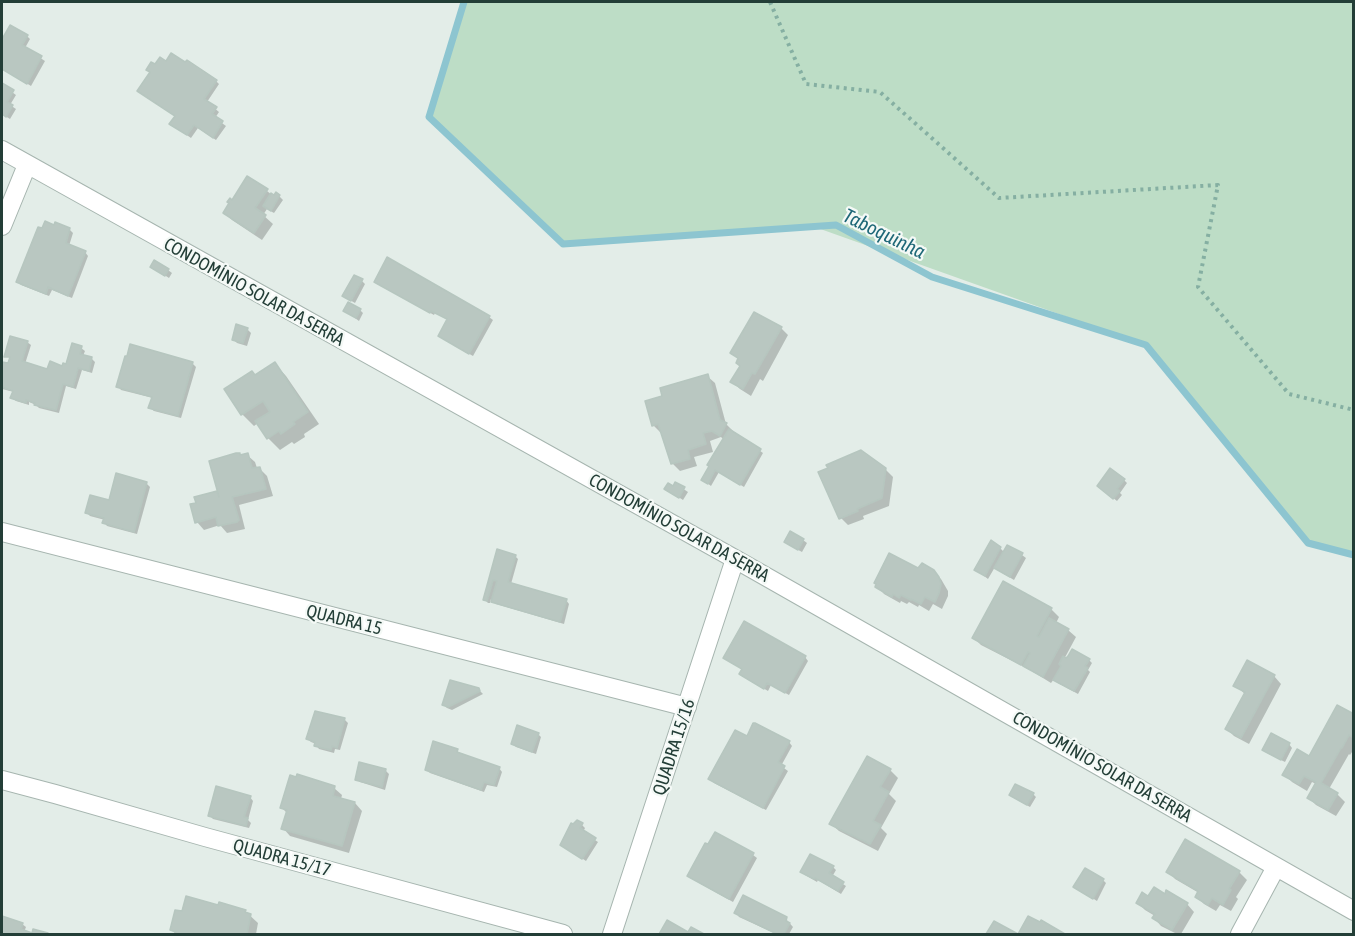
<!DOCTYPE html>
<meta charset="utf-8">
<style>
body{margin:0}
#map{position:relative;width:1355px;height:936px;overflow:hidden;background:#e3ede8;font-family:"Asap Condensed",sans-serif}
canvas{display:block}
.frame{position:absolute;inset:0;border:3px solid #233e37;pointer-events:none}
</style>
<div id="map">
<canvas width="1355" height="936"></canvas>
<div class="frame"></div>
</div>
<script>
const context = document.querySelector('canvas').getContext('2d');
context.lineJoin = 'round';
function fill(path, color) { context.fillStyle = color; context.fill(path, 'evenodd'); }
function strokePath(path, color, width, dash) { context.strokeStyle = color; context.lineWidth = width; context.lineCap = dash ? 'butt' : 'round'; context.setLineDash(dash || []); context.stroke(path); }
function write(font, color, halo, rows, align = 'center') {
  context.font = font + ' "Asap Condensed",sans-serif'; context.lineWidth = 4.5; context.setLineDash([]); context.textBaseline = 'middle'; context.strokeStyle = halo; context.fillStyle = color; for (const [text, x, y, turn = 0] of rows) {
    context.save(); context.translate(x, y); context.rotate((+turn || 0) * Math.PI / 180); context.textAlign = isNaN(turn) ? turn : align; if (halo) context.strokeText(text, 0, 0); context.fillText(text, 0, 0); context.restore();
  }
}
fill(new Path2D(`
 M464 2H1353V555L1308 543 1146 345 812 226 563 244 429 117Z`), '#bdddc6');
fill(new Path2D(`
 M10 27 27 36 30 39 25 48 45 61 31 86 2 68V42Z
 M156 66 216 81 219 84 207 102 219 112 215 118 226 126 216 140 198 128 191 138 175 127 176 117Z
 M2 85 16 95 10 105 16 109 10 119 2 114Z
 M267 191 272 195 279 196 283 200 274 213 267 209 263 215 273 224 262 240 232 220 225 213 232 202Z
 M69 229 73 233 69 246 85 252 88 256 72 298 52 290 49 296 21 285 18 282Z
 M152 267 168 270 172 273 169 278Z
 M362 281 365 284 355 303 348 299Z
 M379 284 489 317 493 320 473 356 443 339 439 336 448 320 435 313 434 315Z
 M360 310 363 313 359 321 345 311Z
 M781 328 788 335 763 381 760 379 751 396 740 389 732 382 741 367 739 360 732 353Z
 M247 329 251 333 247 346 237 343 234 340Z
 M27 342 31 345 25 364 48 371 67 366 81 348 85 351 83 356 92 359 95 362 92 373 82 370 76 389 66 386 59 413 39 408 36 405 29 402V405L16 401 12 398 14 392 2 389V363L9 365 11 359 6 355Z
 M192 363 196 367 181 418 154 411 150 408 153 398 121 390 118 386Z
 M275 364 286 376 319 424 304 434 305 437 294 444 292 442 280 450 268 438 258 423 254 426 242 414 226 390 256 376Z
 M707 376 715 383 726 424 734 432 763 453 744 487 719 472 711 486 703 480 724 440 721 437 710 441 713 452 694 457 697 466 680 471 672 463 661 433 653 425 664 397Z
 M247 455 255 462 257 468H259L267 476 273 496 239 505 245 529 227 533 220 525 204 530 197 522 198 504 196 499 219 492 241 457Z
 M885 469 893 477 889 506 863 516 864 519 848 525 841 518Z
 M1124 480 1127 483 1120 493 1122 495 1117 501 1102 489Z
 M146 483 150 487 137 534 107 526 104 522 105 520 90 516 87 513Z
 M676 484 688 492 683 500 666 489 674 488Z
 M803 540 807 543 802 552 789 545Z
 M1007 547 1022 555 1026 558 1014 580 999 571 995 567 988 579 976 570 1000 548 1004 552Z
 M499 551 515 556 518 559 511 584 566 600 569 604 564 624 496 604 491 599 490 603H488L484 599Z
 M919 570 933 571 941 579 948 591V596L942 609 933 604 929 611 919 605 918 607 909 602 907 604 901 601 900 603 884 594 877 586Z
 M1003 583 1051 609 1059 617 1056 623 1068 630 1076 637 1062 663 1089 660 1092 663 1088 670 1090 672 1078 694 1058 683 1054 679 1051 683 1030 670 981 645 974 638Z
 M805 657 808 661 789 695 771 685 768 691 744 677 740 674 743 669 725 658Z
 M1274 676 1281 684 1249 744 1234 736 1227 729 1246 695 1235 685Z
 M479 690 483 694 452 710 447 708 444 705Z
 M316 712 345 720 348 723 340 750 335 749 334 753 319 749 316 745V744L311 742 308 739Z
 M1354 716V749L1350 755 1349 754 1329 789 1337 794 1345 802 1336 816 1316 805 1309 798 1316 784 1312 782 1307 791 1292 782 1284 774 1309 758Z
 M538 734 541 737 536 754 516 747 513 744Z
 M748 738 789 742 792 746 781 766 788 771 766 810 714 783 710 779Z
 M1289 744 1292 748 1285 762 1267 753 1264 750Z
 M457 751 461 754 499 768 502 772 497 787 487 785 484 792 430 773 426 769Z
 M360 764 386 771 389 774 385 790 360 782 357 779Z
 M890 770 898 778 889 794 896 801 881 828 887 834 878 851 839 831 831 824Z
 M334 788 342 795 341 799 355 803 362 811 349 853 290 836 283 828 287 813 282 808Z
 M1033 794 1036 797 1030 807 1014 798 1010 795Z
 M250 797 253 801 248 820 251 823 249 828 213 819 209 815Z
 M582 825 585 828 583 832 598 842 586 861 562 845Z
 M715 834 753 855 757 858 733 902 692 879 689 876Z
 M1186 841 1240 873 1247 880 1236 897 1238 899 1231 911 1220 905 1216 911 1204 904 1197 897 1199 893 1175 879 1168 871Z
 M833 867 836 870 832 877 846 886 841 894 818 880 817 882 805 875 802 871Z
 M1103 880 1106 883 1097 901 1075 887Z
 M1149 898 1187 904 1194 912 1181 934H1177L1161 926 1154 918 1155 916 1145 910 1138 903Z
 M219 907 245 911 258 923 256 934H176L171 930 183 913Z
 M736 913 786 919 793 927 789 934H776L739 917Z
 M2 918 22 924 26 927 24 932 33 934 34 931 47 934H2Z
 M1029 918 1040 924 1041 922 1062 934H1020Z
 M667 922 689 934 691 929 701 934H660Z`), '#0003');
strokePath(new Path2D(`
 M464 2 429 117 563 244 836 225 932 277 1146 345 1308 543 1354 555`), '#8dc5d0', 7);
const building = new Path2D(`
 M10 25 28 35 22 45 42 56 27 84 2 69V39Z
 M171 53 185 62 187 60 217 80 204 99 217 107 212 114 223 121 213 138 194 125 187 135 169 124 175 116 137 91 150 72 146 70 151 62 155 64 160 57 166 61Z
 M2 83 14 90 7 102 13 105 6 117 2 114Z
 M247 176 268 189 255 208 266 215 254 233 223 213 229 203 227 202 230 198 232 200Z
 M276 192 280 195 271 211 263 206 271 193 274 195Z
 M45 221 54 225 55 222 70 228 66 243 86 251 68 296 48 287 46 294 16 282 38 227 42 228Z
 M387 257 490 316 469 354 438 336 447 319 431 311 430 313 374 282Z
 M154 260 169 269 165 276 150 267Z
 M354 275 363 279 351 301 342 296Z
 M348 302 361 309 356 318 343 311Z
 M754 312 782 327 755 374 752 373 743 389 730 382 740 366 736 363 738 358 730 353Z
 M236 324 248 328 243 343 232 340Z
 M10 336 28 341 22 361 47 369 50 361 62 366 63 363 66 364 72 343 82 346 80 354 92 357 89 371 78 368 73 387 63 384 56 410 34 405 35 403 26 400V403L10 398 13 391 2 387V362L8 363 10 357H4Z
 M130 344 193 362 178 416 148 408 152 397 116 387 125 356H127Z
 M275 362 308 412 293 422 295 424 281 434 279 431 267 439 255 421 270 412 263 401 241 415 224 389 252 371 255 375Z
 M708 374 720 420 727 423 720 436 712 431 703 433 706 444 688 450 690 459 671 464 658 424 652 426 645 401 662 396 660 388Z
 M729 429 761 449 740 485 715 470 708 484 701 480 709 466 707 465Z
 M861 450 886 468 882 498 857 509 858 511 839 519 818 472 828 468 826 465Z
 M236 453H240V455L248 453 252 468 260 467 266 489 232 497 239 520 237 522 218 526 216 517 195 523 190 504 196 503 194 497 217 491 219 497 209 461Z
 M1110 468 1125 479 1117 489 1120 491 1113 499 1097 486Z
 M116 473 147 482 134 532 102 523 104 518 85 513 90 495 109 500Z
 M675 482 685 487 679 498 664 489 668 483 673 486Z
 M790 531 804 539 798 550 784 542Z
 M991 540 1001 547 985 576 974 570Z
 M1007 545 1023 553 1010 577 994 568Z
 M497 549 516 555 508 582 567 599 560 622 491 602 497 581 493 580 487 601 483 600Z
 M889 553 918 568 922 563 934 570 939 577 941 584 939 593 935 602 925 597 921 604 911 599V600L901 595 899 598 893 594 892 597 875 587 876 584 874 583Z
 M1003 581 1052 608 1037 636 1039 637 1049 618 1069 629 1043 677 1023 666 1030 653 1028 652 1021 665 972 638Z
 M744 621 806 656 785 693 767 683 764 689 739 674 742 669 723 658Z
 M1072 649 1090 659 1085 666 1088 668 1074 691 1053 680 1061 666 1059 664 1063 656 1066 658 1068 656Z
 M1247 660 1275 675 1241 738 1225 729 1245 692 1233 686Z
 M450 680 479 688 480 691 448 707 442 705Z
 M1337 705 1354 714V738L1349 735 1342 748H1341L1321 783 1338 793 1328 810 1307 798 1316 782 1304 776 1299 784 1282 775 1297 749 1309 756Z
 M315 711 345 718 337 748 332 746 331 750 314 746 315 742 306 739Z
 M753 723H755L790 741 778 762 785 766 763 808 708 779 735 730 747 736Z
 M517 725 539 733 532 752 511 744Z
 M1271 733 1290 743 1281 760 1262 750Z
 M433 741 458 749 457 752 500 767 494 785 484 782 481 790 425 770Z
 M867 756 891 769 880 787 889 792 873 821 881 825 870 844 829 824Z
 M359 762 386 769 382 787 355 780Z
 M297 774 335 786 333 796 355 802 342 846 281 829 287 810 280 808 290 775 296 777Z
 M1015 784 1034 793 1027 805 1009 795Z
 M216 786 251 796 244 817 248 818 246 826 208 816Z
 M577 820 583 823 580 828 596 838 582 859 560 845 571 823 573 824Z
 M715 832 754 853 729 899 687 876 705 843 708 844Z
 M1185 839 1240 871 1229 889 1231 890 1223 905 1212 898 1208 905 1195 897 1198 891 1166 872Z
 M810 854 834 866 829 873 844 882 838 891 815 878 814 879 800 872Z
 M1085 868 1104 879 1093 899 1073 887Z
 M1154 887 1165 894 1166 890 1188 903 1172 930 1152 918 1155 914 1136 903 1142 892 1148 896Z
 M743 895 787 917 786 921 790 923 784 934H777L734 913Z
 M186 896 218 905 219 902 246 910 245 912 251 914 247 934H175L176 932 170 930 175 910 182 911Z
 M2 916 23 923 21 929 32 933 33 929 48 933V934H2Z
 M1028 916 1040 922 1041 920 1065 934H986L994 921 1018 934Z
 M667 920 688 932 691 927 704 934H659Z`);
fill(building, '#b9c7c1');
strokePath(building, '#b6c6bf', 1.5);
const minor = new Path2D(`
 M2 150 735 559 1354 911
 M2 226 27 165
 M2 532 687 707
 M2 780 55 794 205 837 563 934
 M612 934 735 559
 M1240 934 1276 867`);
strokePath(minor, '#a6b5af', 20);
strokePath(new Path2D(`
 M770 2 806 84 880 92 999 198 1218 185 1198 287 1289 394 1354 410`), '#85afa2', 4, [3, 4.5]);
strokePath(minor, '#fff', 18);
write('18px', '#233e37', '#f4f9f6', [
 ["CONDOMÍNIO SOLAR DA SERRA",254,292,29],
 ["CONDOMÍNIO SOLAR DA SERRA",679,528,29],
 ["QUADRA 15",344,620,14],
 ["QUADRA 15/16",674,747,-72],
 ["CONDOMÍNIO SOLAR DA SERRA",1102,767,30],
 ["QUADRA 15/17",282,858,15]
]);
write('italic 20px', '#1f6878', '#f4f9f6', [
 ["Taboquinha",884,234,26]
]);
</script>
